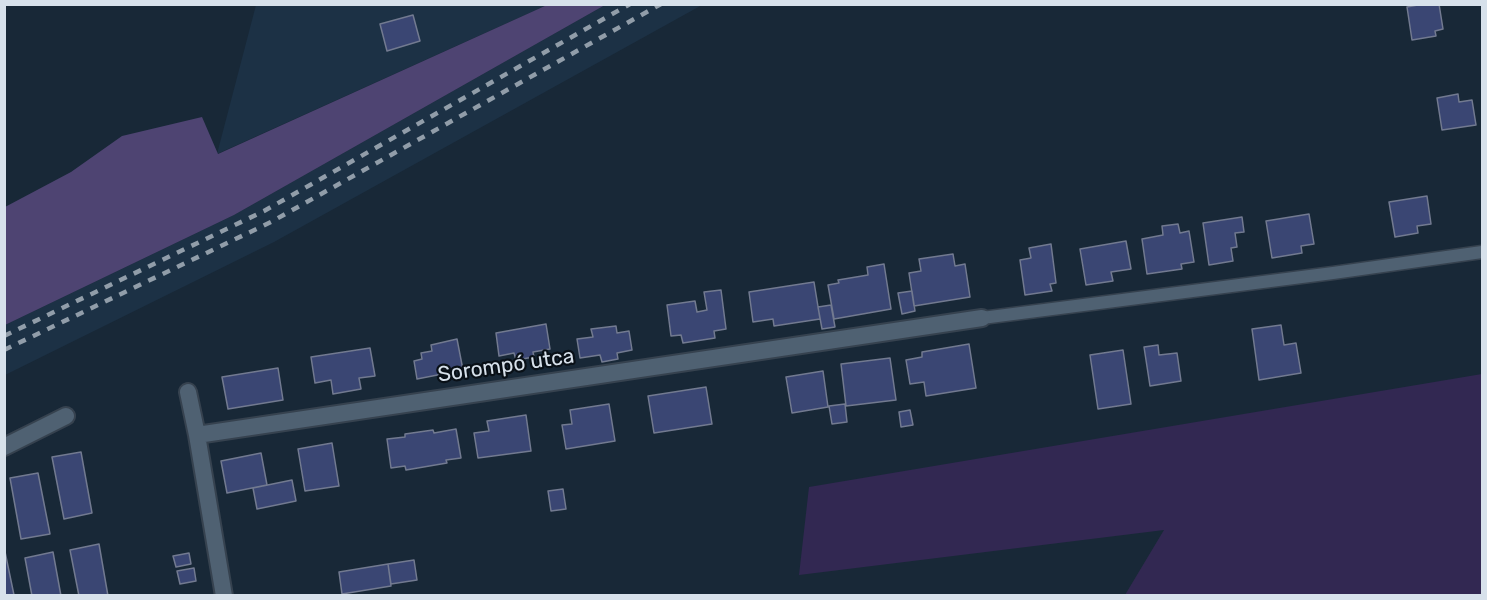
<!DOCTYPE html>
<meta charset="utf-8">
<style>
body{margin:0}
#map{position:relative;width:1487px;height:600px;overflow:hidden;background:#182837;font-family:Rubik,sans-serif}
canvas{display:block}
.frame{position:absolute;inset:0;border:6px solid #d7e1eb;pointer-events:none}
</style>
<div id="map">
<canvas width="1487" height="600"></canvas>
<div class="frame"></div>
</div>
<script>
const context = document.querySelector('canvas').getContext('2d');
context.lineJoin = 'round';
function fill(path, color) { context.fillStyle = color; context.fill(path, 'evenodd'); }
function strokePath(path, color, width, dash) { context.strokeStyle = color; context.lineWidth = width; context.lineCap = dash ? 'butt' : 'round'; context.setLineDash(dash || []); context.stroke(path); }
function write(font, color, halo, rows, align = 'center') {
  context.font = font + ' Rubik,sans-serif'; context.lineWidth = 4.5; context.setLineDash([]); context.textBaseline = 'middle'; context.strokeStyle = halo; context.fillStyle = color; for (const [text, x, y, turn = 0] of rows) {
    context.save(); context.translate(x, y); context.rotate((+turn || 0) * Math.PI / 180); context.textAlign = isNaN(turn) ? turn : align; if (halo) context.strokeText(text, 0, 0); context.fillText(text, 0, 0); context.restore();
  }
}
fill(new Path2D(`
 M256 5H547L217 154Z
 M605 5H702L274 242 5 375V325L234 215Z`), '#1c3145');
fill(new Path2D(`
 M1482 374V595H1125L1164 530 799 575 809 487Z`), '#322852');
fill(new Path2D(`
 M547 5H605L234 215 5 325V207L71 172 122 136 202 117 218 154Z`), '#4e4472');
const building = new Path2D(`
 M1423 4H1439L1443 29 1435 31 1436 36 1412 40 1407 7Z
 M413 15 420 41 387 51 380 24Z
 M1458 94 1459 102 1472 100 1476 125 1442 130 1437 98Z
 M1427 196 1431 224 1417 226 1418 233 1395 237 1389 202Z
 M1309 214 1314 244 1301 246 1302 253 1272 258 1266 221Z
 M1242 217 1244 232 1235 233 1237 247 1231 248 1233 261 1209 265 1203 223Z
 M1178 224 1180 233 1189 231 1194 262 1181 264 1182 269 1147 274 1142 239 1163 235 1162 226Z
 M1126 241 1131 269 1111 272 1113 281 1086 285 1080 249Z
 M1051 244 1056 283 1050 284 1052 291 1025 295 1020 260 1031 258 1029 248Z
 M953 254 955 266 965 264 970 297 914 306 909 273 921 271 919 259Z
 M884 264 891 309 834 319 828 285 839 283 838 280 868 275 867 267Z
 M814 282 820 319 774 326 773 319 753 322 749 292Z
 M721 290 726 329 714 331 715 338 683 343 681 335 671 336 667 305 695 301 697 312 707 310 704 292Z
 M912 291 915 311 902 314 898 293Z
 M831 305 835 327 822 329 818 307Z
 M546 324 550 349 533 352 534 357 516 360 514 353 499 356 496 333Z
 M1281 325 1284 345 1296 343 1301 373 1259 380 1252 329Z
 M616 326 617 333 629 331 632 350 617 353 618 359 602 362 600 355 580 358 577 339 593 337 591 329Z
 M457 339 463 370 417 379 414 361 422 359 421 353 432 351 431 345Z
 M969 344 976 388 926 396 924 382 910 384 906 360 922 357V352Z
 M1158 345 1159 355 1177 353 1181 381 1150 386 1144 347Z
 M370 348 375 376 359 378 361 389 333 394 331 380 315 383 311 357Z
 M1123 350 1131 404 1098 409 1090 355Z
 M890 358 896 400 846 406 841 364Z
 M278 368 283 400 228 409 222 377Z
 M823 371 828 407 792 413 786 377Z
 M706 387 712 424 654 433 648 396Z
 M609 404 615 441 566 449 562 425 572 424 570 410Z
 M845 404 847 422 832 424 829 406Z
 M910 410 913 425 901 427 899 412Z
 M526 415 531 451 478 458 474 433 489 431 487 421Z
 M456 429 461 458 446 460 447 463 406 470 405 466 391 468 387 439 405 437V434L433 430 434 433Z
 M332 443 339 486 305 491 298 449Z
 M81 452 92 513 64 519 52 457Z
 M261 453 267 485 227 493 221 461Z
 M38 473 50 534 21 539 10 478Z
 M292 480 296 501 257 509 253 488Z
 M563 489 566 509 551 511 548 491Z
 M99 544 108 596H79L70 550Z
 M4 547 14 595 11 596H4Z
 M53 552 61 596H32L25 558Z
 M189 553 191 564 176 567 173 556Z
 M414 560 417 580 391 584 388 564Z
 M388 564 391 586 342 594 339 572Z
 M194 568 196 581 180 584 177 571Z`);
fill(building, '#3a4673');
strokePath(building, '#727a90', 1.5);
const service = new Path2D(`
 M982 318 1333 273 1482 252`);
const minor = new Path2D(`
 M188 392 197 435 224 596
 M197 435 982 318
 M4 447 66 416`);
strokePath(service, '#36424f', 15);
strokePath(minor, '#36424f', 20);
strokePath(service, '#4f6172', 12);
strokePath(minor, '#4f6172', 16);
strokePath(new Path2D(`
 M4 336 264 211 630 4
 M4 350 271 222 661 4`), '#919da9', 4.5, [8, 8]);
write('21px', '#d7e1eb', '#091017', [
 ["Sorompó utca",506,366,-8]
]);
</script>
